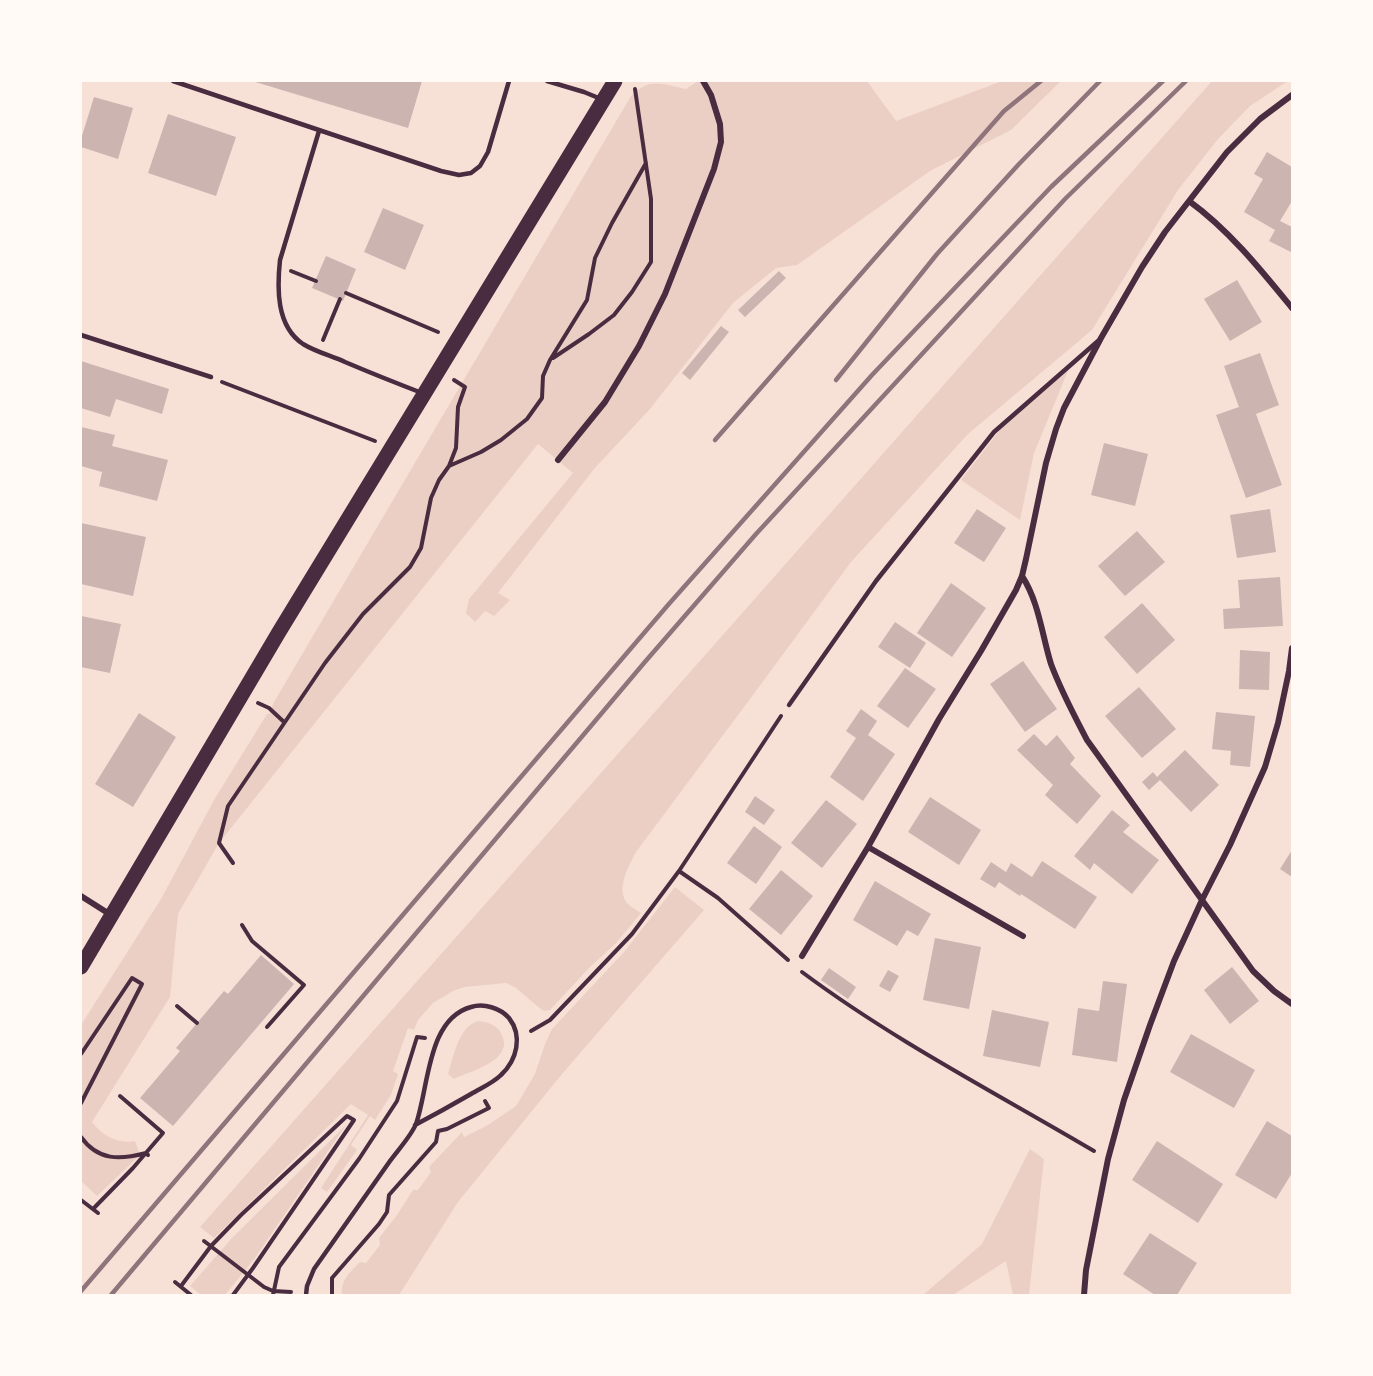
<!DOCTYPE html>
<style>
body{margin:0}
#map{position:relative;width:1373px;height:1376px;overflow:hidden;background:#f7e1d7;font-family:"Golos Text",sans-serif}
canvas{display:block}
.frame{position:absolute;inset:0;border:82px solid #fffaf5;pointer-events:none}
</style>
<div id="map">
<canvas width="1373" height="1376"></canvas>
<div class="frame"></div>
</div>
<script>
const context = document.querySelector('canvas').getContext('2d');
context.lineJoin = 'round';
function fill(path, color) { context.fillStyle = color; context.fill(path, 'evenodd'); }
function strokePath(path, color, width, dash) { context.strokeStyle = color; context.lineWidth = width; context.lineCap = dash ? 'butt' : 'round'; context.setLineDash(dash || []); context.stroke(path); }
fill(new Path2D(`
 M698 81H867L896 121 1002 81H1061L1011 130 930 171 797 265 776 268 733 303 650 409 594 469 498 593 510 600 494 616 485 611 475 622 466 613 469 599 573 473 538 444 219 843 178 914 170 997 92 1122C103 1136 117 1144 135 1141L140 1155 97 1196 81 1181V1025L161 899 214 800 267 714H269L274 702 631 96C650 77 662 84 686 89Z
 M1212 81H1288L1250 106 1218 139 1178 190 1092 330 968 434 851 562 750 699 636 852C629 866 614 891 629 905 632 908 637 910 641 913L616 943 588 969 550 1010 545 1011 542 1010 516 988 506 983 465 987 453 991 433 1003 418 1020 414 1030 408 1028 393 1071 398 1074 391 1095 375 1120 370 1116 351 1145 357 1150 327 1192 321 1188 368 1115 351 1104 214 1238 200 1227Z
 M1070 366 1034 453 1020 520 961 480 1006 422Z
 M675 887 704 910 562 1074 458 1202 399 1295H342C340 1281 350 1272 360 1262L366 1263 380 1245 379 1238 397 1215 413 1190H418L431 1172 429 1167 462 1132 464 1137 488 1125 516 1106 535 1074 545 1044 552 1029 624 952Z
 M478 1021C489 1022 497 1025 502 1035 514 1061 470 1071 454 1079L448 1074C454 1056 458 1027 478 1021Z
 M346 1125 255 1258 225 1295H201L190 1286 232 1238Z
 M1030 1149 1044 1159 1029 1295H1013L1006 1261 953 1295H923L982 1244Z`), '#ebcfc5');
fill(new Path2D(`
 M252 81H422L408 128Z
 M94 97 133 108 118 159 81 147V139Z
 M168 114 236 137 216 196 148 173Z
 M1267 152 1292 167V201L1280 221 1292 227 1291 252 1269 241 1275 230 1244 212 1263 179 1254 174Z
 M383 208 424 225 405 270 364 252Z
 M326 256 356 269 343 301 312 288Z
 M779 271 786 278 745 317 738 310Z
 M1237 280 1262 322 1230 341 1204 299Z
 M721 326 729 332 690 380 682 373Z
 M1260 353 1279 405 1256 414 1282 485 1246 498 1216 415 1239 407 1224 366Z
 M81 361 169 389 162 414 116 399 110 417 81 408Z
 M81 427 115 435 112 446 168 460 157 501 99 486 102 472 81 466Z
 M1104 443 1148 454 1135 506 1091 495Z
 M977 509 1006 528 984 562 954 543Z
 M1270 509 1276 552 1237 558 1230 515Z
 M81 523 146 537 133 596 81 584Z
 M1137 531 1165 562 1125 596 1098 566Z
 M1280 577 1283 626 1224 629 1223 609 1240 608 1238 580Z
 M951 583 986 608 952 657 917 633Z
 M1142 603 1175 640 1137 674 1104 637Z
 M81 616 121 624 110 673 81 667Z
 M895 622 926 643 910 668 878 647Z
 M1240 650 1270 652 1269 690 1239 689Z
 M1023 661 1057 709 1025 732 990 684Z
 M905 668 936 689 908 728 877 706Z
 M1139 687 1176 729 1142 758 1105 716Z
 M861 709 877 721 868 735 895 754 863 801 830 777 856 738 846 731Z
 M1216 712 1255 716 1250 767 1230 765 1231 751 1212 749Z
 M139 713 176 737 133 807 95 784Z
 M1034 734 1046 746 1057 735 1075 758 1070 764 1101 796 1077 824 1045 795 1053 785 1017 750Z
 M1185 750 1219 785 1191 812 1160 780 1149 790 1142 782 1153 772 1157 777Z
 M755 796 775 810 764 825 745 812Z
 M930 797 981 830 959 865 908 832Z
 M826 800 857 824 822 868 791 843Z
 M1112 810 1130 825 1123 832 1159 860 1132 894 1094 863 1090 870 1074 856Z
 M754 826 782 847 756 884 727 863Z
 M1292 850V877L1280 869Z
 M1042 861 1097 897 1075 929 1021 894 1020 896 999 882 995 888 980 879 991 862 1006 872 1011 863 1032 877Z
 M781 870 813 896 781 935 749 909Z
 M875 881 931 914 918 936 907 930 897 946 853 920Z
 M935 938 981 947 969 1009 923 1000Z
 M261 955 294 984 173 1126 140 1098 180 1051 176 1048 224 991 228 994Z
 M1232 967 1259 1001 1230 1024 1204 990Z
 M829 968 856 987 848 999 821 980Z
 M888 970 899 976 890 992 879 986Z
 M1103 981 1127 984 1117 1062 1072 1055 1078 1008 1099 1011Z
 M992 1010 1049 1022 1040 1067 983 1056Z
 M1191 1034 1255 1070 1234 1108 1170 1072Z
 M1267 1121 1292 1136V1173L1276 1199 1235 1175Z
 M1157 1141 1223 1184 1198 1223 1132 1180Z
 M1150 1233 1197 1263 1177 1295H1155L1123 1274Z`), '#ccb4b1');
strokePath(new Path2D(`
 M291 271 316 281
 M346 293 438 332
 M323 340 340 299
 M553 358 589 334 614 315 632 292 651 262V199L635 89
 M222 382 375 441
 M449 466 481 452 501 440 527 419 542 398 543 376 550 360 587 300 595 258 612 223 646 163
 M258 703 269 708 284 722
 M233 863 219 843 228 806 325 663 363 614 410 567 421 548 431 498 439 480 449 466 456 448 458 407 465 387 454 380
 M679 871 781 716
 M242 925 252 941 304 985 267 1027
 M802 972C893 1040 996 1093 1094 1151
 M177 1006 197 1023
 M531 1031 550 1020 632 934 679 871 718 898 788 960
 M81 1054 132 978 142 984 81 1103
 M81 1137C98 1161 120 1160 146 1153L148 1155
 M81 1200 98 1213
 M93 1209 133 1168 163 1133 120 1096
 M204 1241 264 1287 273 1291 291 1292
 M175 1282 191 1295
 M181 1286 211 1246 241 1215 347 1116 354 1120 253 1268 233 1295
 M273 1295 279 1267 359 1159 397 1101 417 1037 425 1038
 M332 1295V1278L379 1224 387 1212 389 1195 436 1142 438 1131 447 1129 489 1108 485 1101`), '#4a2c40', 4);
strokePath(new Path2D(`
 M173 81 441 171 459 175 471 173 480 166 488 152 509 81
 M547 81 584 92 601 99
 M319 131 280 260C277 288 276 326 303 344 316 352 332 356 345 362 371 373 396 383 422 393
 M81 335 211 377
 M789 705 876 581 994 432 1098 341
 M306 1295 307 1286 314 1269C339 1233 365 1197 390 1161 398 1150 411 1136 416 1124 429 1087 427 1019 471 1007 484 1003 500 1008 509 1018 523 1036 517 1060 501 1075 493 1083 481 1088 471 1094 452 1105 434 1115 415 1125`), '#4a2c40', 4.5);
strokePath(new Path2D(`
 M1189 201C1229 230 1261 270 1292 308
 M558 460 605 402 639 346 665 294 714 169 721 142 720 124 711 95 703 81
 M1022 576C1039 602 1042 635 1051 664 1061 691 1074 715 1087 740L1253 971 1274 991 1292 1004
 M868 847 1023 936
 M81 896 111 915
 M802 956 868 847 939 719 981 651 1016 590 1022 576 1026 559 1046 463 1056 429 1064 408 1101 338 1142 267 1165 232 1189 201 1227 152 1260 119 1292 95
 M1084 1295 1086 1270 1108 1159 1124 1100 1150 1025 1174 961 1202 900 1230 845 1265 767 1278 723 1289 671 1292 648`), '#4a2c40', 6);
strokePath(new Path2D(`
 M81 967 279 632 615 81`), '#4a2c40', 15);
strokePath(new Path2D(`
 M836 380 937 254 1019 164 1100 81
 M715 440 1004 111 1041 81
 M81 1291 668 605 872 375 1051 187 1163 81
 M111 1295 644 663 756 534 1065 199 1186 81`), '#8f747c', 4.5);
</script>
